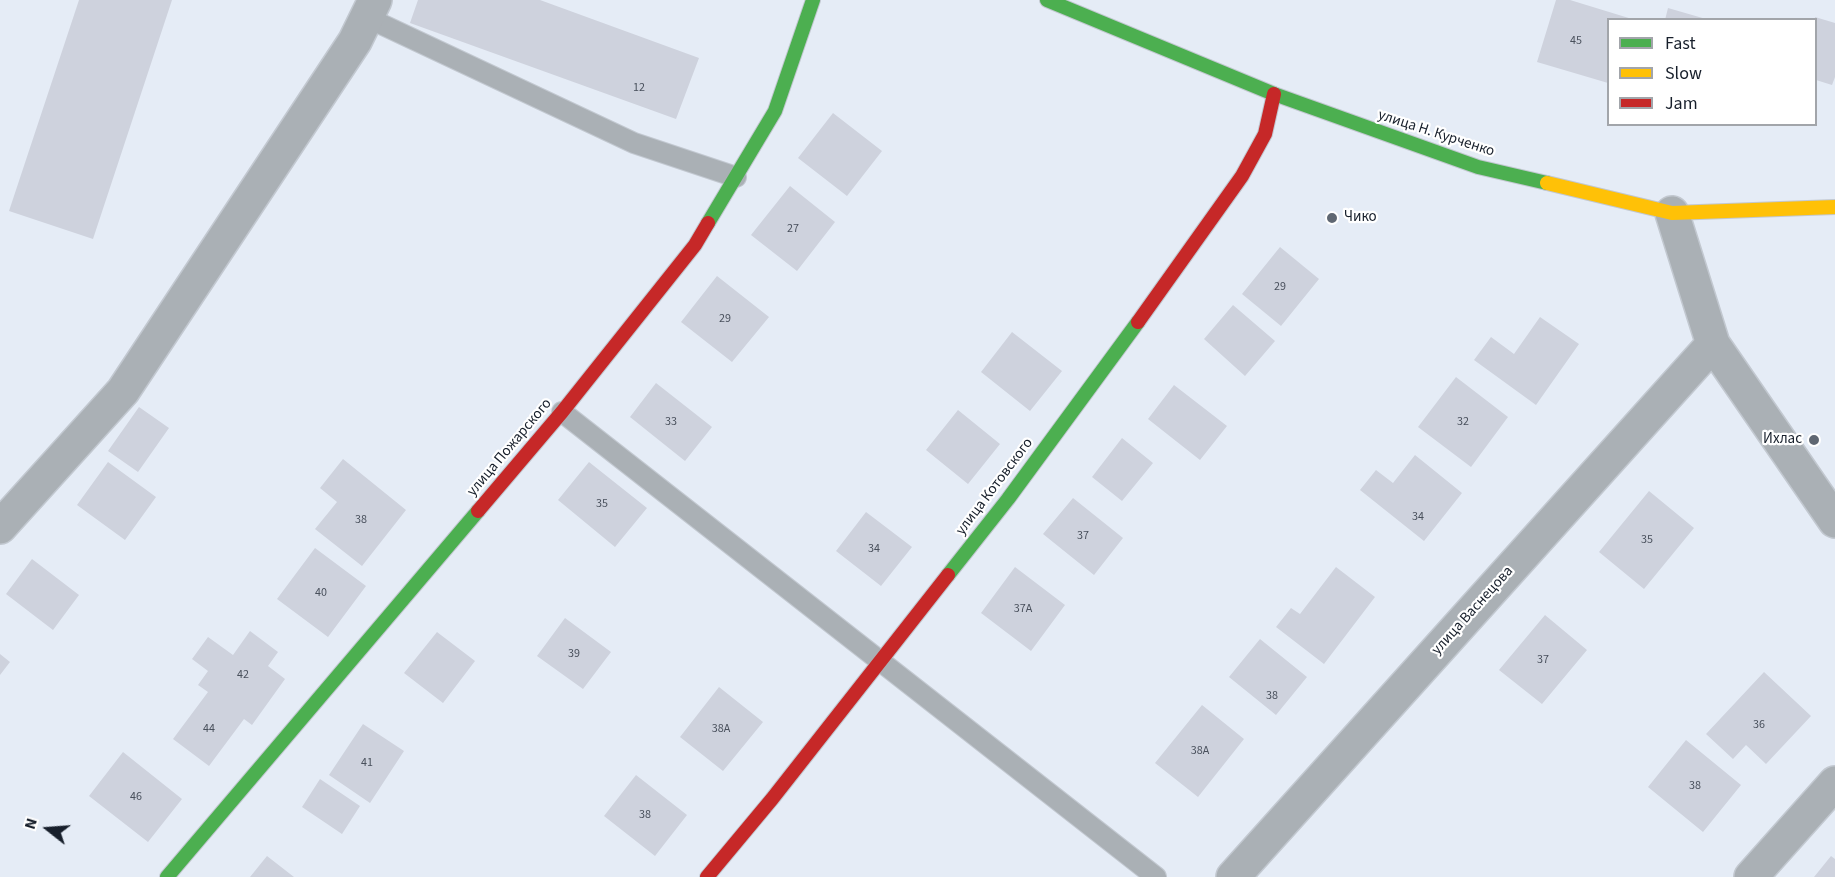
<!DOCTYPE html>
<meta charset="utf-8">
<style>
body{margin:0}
#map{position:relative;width:1835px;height:877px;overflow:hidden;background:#e5ecf6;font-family:"Source Sans 3",sans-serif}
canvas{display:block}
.legend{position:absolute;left:1607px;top:18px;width:210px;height:108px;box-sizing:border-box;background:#fff;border:2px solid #a2a5aa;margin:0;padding:8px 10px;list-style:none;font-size:18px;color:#171f2b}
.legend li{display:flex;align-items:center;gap:12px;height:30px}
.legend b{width:30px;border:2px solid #a2a5aa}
.north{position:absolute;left:18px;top:799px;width:60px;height:60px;-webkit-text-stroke:4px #fff;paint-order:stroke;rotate:287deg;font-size:16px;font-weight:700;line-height:24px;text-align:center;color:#171f2b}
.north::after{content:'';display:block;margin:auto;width:21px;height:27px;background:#171f2b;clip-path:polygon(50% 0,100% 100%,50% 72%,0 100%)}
</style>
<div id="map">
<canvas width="1835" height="877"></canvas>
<ul class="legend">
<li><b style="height:8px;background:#4caf50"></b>Fast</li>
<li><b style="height:8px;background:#ffc107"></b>Slow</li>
<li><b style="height:8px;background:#c62828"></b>Jam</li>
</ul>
<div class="north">N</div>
</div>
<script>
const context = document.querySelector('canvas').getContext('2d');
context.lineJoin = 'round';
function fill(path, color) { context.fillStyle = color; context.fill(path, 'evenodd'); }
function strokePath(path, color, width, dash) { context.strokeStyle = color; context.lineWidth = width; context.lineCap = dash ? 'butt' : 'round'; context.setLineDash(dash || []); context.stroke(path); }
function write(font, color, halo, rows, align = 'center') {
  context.font = font + ' "Source Sans 3",sans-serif'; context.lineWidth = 4.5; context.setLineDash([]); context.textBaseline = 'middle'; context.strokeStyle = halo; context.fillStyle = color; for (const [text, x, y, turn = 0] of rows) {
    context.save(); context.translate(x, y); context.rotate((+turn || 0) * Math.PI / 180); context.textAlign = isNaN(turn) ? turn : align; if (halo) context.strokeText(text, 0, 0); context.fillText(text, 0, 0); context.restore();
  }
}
fill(new Path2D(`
 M79 0H172L93 239 9 211Z
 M418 0H540L699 58 676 119 410 23Z
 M1556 0H1570L1632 19 1608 20V83L1537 62Z
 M1668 8 1706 19V20H1665Z
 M1815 17 1835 23V77L1832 85 1816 80Z
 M833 113 882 151 847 196 798 158Z
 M790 186 835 222 797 271 751 235Z
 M1280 247 1319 279 1281 326 1242 294Z
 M717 276 769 317 732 362 681 322Z
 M1233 305 1275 341 1245 376 1204 339Z
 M1540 317 1579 344 1536 405 1474 360 1491 337 1514 354Z
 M1012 332 1062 371 1030 411 981 372Z
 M1456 377 1508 417 1471 467 1418 427Z
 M656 383 712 427 685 461 630 417Z
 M1174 385 1227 426 1200 460 1148 419Z
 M139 407 169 428 138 472 108 451Z
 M958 410 1000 444 968 484 926 450Z
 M1122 438 1153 463 1122 501 1092 477Z
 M1415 455 1462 493 1424 541 1360 490 1376 470 1393 483Z
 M343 459 406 510 362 566 315 529 337 502 320 488Z
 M108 462 156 497 125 540 77 505Z
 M589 462 647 508 615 547 558 500Z
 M1649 491 1694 528 1644 589 1599 552Z
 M1073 498 1123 538 1094 575 1043 534Z
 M866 512 912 547 881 586 836 551Z
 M315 548 366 586 328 637 277 599Z
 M32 559 79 595 53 630 6 594Z
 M1015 567 1065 605 1031 651 981 613Z
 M1336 567 1375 597 1324 664 1276 627 1291 608 1300 614Z
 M1545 615 1587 650 1542 704 1499 670Z
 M565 618 611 652 583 689 537 656Z
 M250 631 278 652 268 666 285 679 252 725 244 719 209 766 173 739 208 692 198 685 208 671 192 659 208 637 233 655Z
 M437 632 475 661 443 703 404 673Z
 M1260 639 1307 677 1276 715 1229 677Z
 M0 654 10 662 0 675Z
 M1764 672 1811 716 1766 764 1746 745 1733 759 1706 734Z
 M719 687 763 722 723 771 680 737Z
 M1202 705 1244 739 1198 797 1155 763Z
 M363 724 404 751 370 803 329 775Z
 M1686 740 1741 785 1703 832 1648 787Z
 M123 752 182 799 148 842 89 796Z
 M636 775 687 815 655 856 604 816Z
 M320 779 360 806 342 834 302 807Z
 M267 856 294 877H250Z
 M1831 856 1835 859V877H1814Z`), '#ced2dd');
const lane = new Path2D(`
 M366 17 634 143 736 177
 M562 412 1156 877`);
const street = new Path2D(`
 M1672 213 1713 344 1835 521
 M0 527 123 391 355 41 375 0
 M1233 877 1713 344
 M1751 877 1835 783`);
const fast = new Path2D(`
 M1047 0 1274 94 1478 167 1547 183
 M708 223 775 111 813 0
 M948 575 1008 499 1138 322
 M167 877 478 511`);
const slow = new Path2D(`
 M1547 183 1672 213 1835 207`);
const jam = new Path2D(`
 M1138 322 1242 176 1265 134 1274 94
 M478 511 562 412 695 245 708 223
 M707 877 772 799 948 575`);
strokePath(lane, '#c2c8d0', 22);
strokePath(street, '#c2c8d0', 36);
strokePath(fast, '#c2c8d0', 16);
strokePath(slow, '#c2c8d0', 16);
strokePath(jam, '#c2c8d0', 16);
strokePath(lane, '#aab0b5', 20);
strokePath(street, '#aab0b5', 33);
strokePath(fast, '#4caf50', 14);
strokePath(slow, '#ffc107', 14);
strokePath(jam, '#c62828', 14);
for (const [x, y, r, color] of [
 [1332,218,6,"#5f6772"],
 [1814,440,6,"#5f6772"]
]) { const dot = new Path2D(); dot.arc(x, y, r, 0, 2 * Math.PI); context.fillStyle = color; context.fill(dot); strokePath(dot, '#fff', 2); }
write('12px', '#49505c', null, [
 ["45",1576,41],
 ["12",639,88],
 ["27",793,229],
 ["29",1280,287],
 ["29",725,319],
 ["33",671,422],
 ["32",1463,422],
 ["35",602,504],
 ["34",1418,517],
 ["38",361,520],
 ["37",1083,536],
 ["35",1647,540],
 ["34",874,549],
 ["40",321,593],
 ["37А",1023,609],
 ["39",574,654],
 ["37",1543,660],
 ["42",243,675],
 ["38",1272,696],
 ["36",1759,725],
 ["44",209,729],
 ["38А",721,729],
 ["38А",1200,751],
 ["41",367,763],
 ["38",1695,786],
 ["46",136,797],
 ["38",645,815]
]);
write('15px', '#171f2b', '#fff', [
 ["улица Н. Курченко",1436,134,18],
 ["улица Пожарского",510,448,-50],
 ["улица Котовского",995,487,-53],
 ["улица Васнецова",1473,611,-48]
]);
write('15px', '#171f2b', '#fff', [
 ["Чико",1344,218],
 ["Ихлас",1802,440,"right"]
], 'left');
</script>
